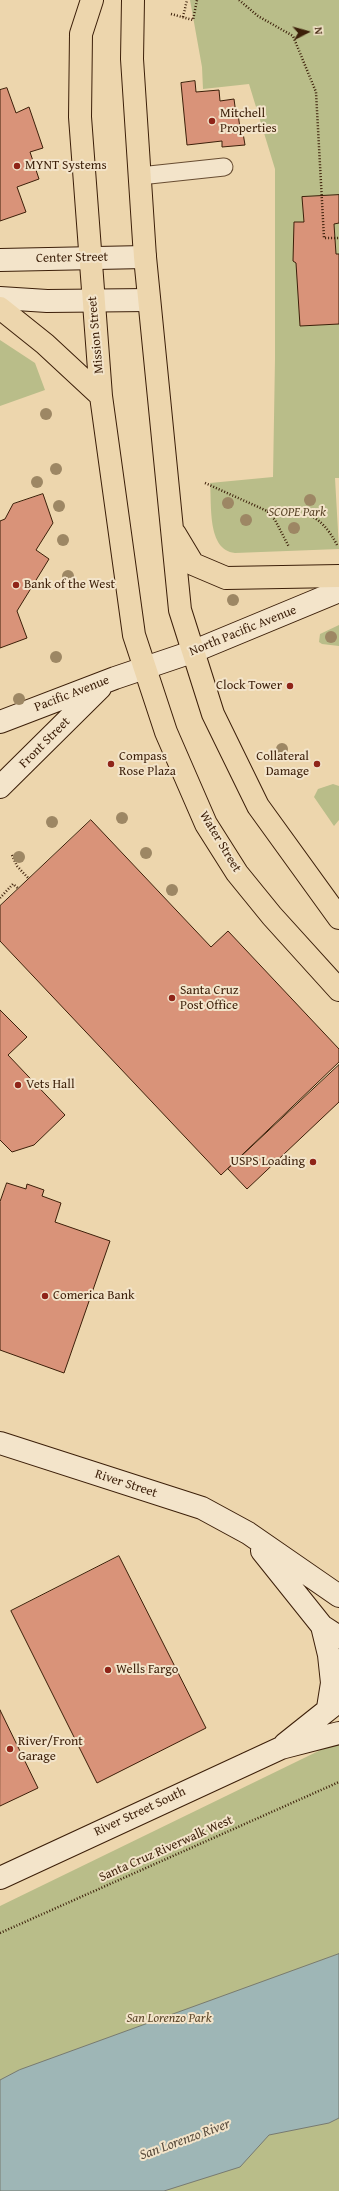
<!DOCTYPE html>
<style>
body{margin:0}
#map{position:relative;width:339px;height:2191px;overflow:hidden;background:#edd6ad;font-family:"Gentium Book Plus",serif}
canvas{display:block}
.north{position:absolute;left:287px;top:12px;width:40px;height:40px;-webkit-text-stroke:3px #f3e4ca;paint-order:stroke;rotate:84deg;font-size:11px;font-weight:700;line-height:16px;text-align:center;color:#3c1f09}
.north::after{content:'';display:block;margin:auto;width:14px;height:18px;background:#3c1f09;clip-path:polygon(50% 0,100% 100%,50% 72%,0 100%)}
</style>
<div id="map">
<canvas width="339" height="2191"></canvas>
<div class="north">N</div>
</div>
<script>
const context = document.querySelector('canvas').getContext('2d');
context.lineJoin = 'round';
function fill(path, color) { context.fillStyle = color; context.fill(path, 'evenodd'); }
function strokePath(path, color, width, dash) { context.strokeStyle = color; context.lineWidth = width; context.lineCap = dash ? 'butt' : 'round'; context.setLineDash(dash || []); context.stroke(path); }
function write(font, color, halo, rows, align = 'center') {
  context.font = font + ' "Gentium Book Plus",serif'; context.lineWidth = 4; context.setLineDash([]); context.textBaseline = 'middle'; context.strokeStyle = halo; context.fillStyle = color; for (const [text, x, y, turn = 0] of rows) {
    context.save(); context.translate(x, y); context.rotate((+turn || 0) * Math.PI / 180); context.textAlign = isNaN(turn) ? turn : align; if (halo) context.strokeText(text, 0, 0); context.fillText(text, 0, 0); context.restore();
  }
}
fill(new Path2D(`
 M190 0H339V478H335L339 549 235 553C207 550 212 505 210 483L273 477 275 359V169L249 84 203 89 202 67Z
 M0 340 35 363 45 390 0 406Z
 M339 625V646L322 644 319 642 320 634Z
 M333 784 339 786V820L334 826 314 797 318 789Z
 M339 1741V2191H0V1906Z`), '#b9bd89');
const water = new Path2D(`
 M339 1954V2118L329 2123 269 2135 240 2167 164 2191H0V2080L19 2070Z`);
fill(water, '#9eb6b6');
strokePath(water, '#777a71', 1);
const building = new Path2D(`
 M195 81 196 92 219 90 220 101 234 99 236 114H238L240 128 242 127 245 145 222 147V141L187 145 181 83Z
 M7 88 16 113 29 107 43 148 30 152 39 179 17 187 26 212 0 221V90Z
 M339 195V223L334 224 336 254H339V324L300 326 296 263 293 261 294 222H304L302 197Z
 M43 494 53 523 36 550 49 559 17 611 27 638 0 648V521L5 519 13 504Z
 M91 820 211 947 228 931 339 1049V1062L221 1175 0 941V906Z
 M0 1010 27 1037 8 1055 65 1115 34 1145 12 1152 0 1140Z
 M339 1065V1102L247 1189 228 1169Z
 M7 1183 26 1189 27 1184 44 1190 42 1196 61 1203 55 1222 110 1241 64 1373 0 1350V1202Z
 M119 1556 206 1728 97 1783 11 1611Z
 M0 1710 38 1788 0 1806Z`);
fill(building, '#d99379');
strokePath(building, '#3c1f09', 1);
const lane = new Path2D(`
 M140 176 224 167`);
const secondary = new Path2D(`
 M0 260 145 257
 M0 298 47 301 149 300
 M0 722 115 678 192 652 339 591
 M0 787 100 688
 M0 1443 202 1508 248 1533 339 1596
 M262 1551 322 1626 339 1637
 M322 1626 329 1655 332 1683 328 1708
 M285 1744 339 1701
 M0 1878 281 1748 339 1733`);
const primary = new Path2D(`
 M92 0 81 34 80 117 101 396 134 635 166 732 206 824 237 873 272 916 339 990
 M133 0 132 59 145 257 180 610 213 714 258 806 339 918
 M0 308 45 344 101 396
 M175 534 193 564 226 578 339 576`);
strokePath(lane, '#684d32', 19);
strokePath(secondary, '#3c1f09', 24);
strokePath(primary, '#3c1f09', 24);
strokePath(new Path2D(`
 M239 0 258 16 293 36 316 92 324 238H339
 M171 14 193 20 197 0
 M183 17 187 0
 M205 483 267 511 275 520 289 547
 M267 511C300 505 322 515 337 545
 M12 855 17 866 29 879
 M0 898 13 884 19 889
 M0 1933 339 1782`), '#3c1f09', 2.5, [1, 2]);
strokePath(lane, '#f3e4ca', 17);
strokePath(secondary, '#f3e4ca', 22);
strokePath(primary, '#edd6ad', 22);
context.fillStyle = '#9d8764';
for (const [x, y] of [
 [46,414],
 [56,469],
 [37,482],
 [310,500],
 [228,503],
 [59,506],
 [246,520],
 [294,528],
 [63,540],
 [68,576],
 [233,600],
 [331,637],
 [56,657],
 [19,699],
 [282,749],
 [122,818],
 [52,822],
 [146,853],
 [19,857],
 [172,890]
]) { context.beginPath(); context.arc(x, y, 6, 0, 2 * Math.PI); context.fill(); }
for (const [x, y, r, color] of [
 [212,121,4,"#8f2418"],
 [17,166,4,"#8f2418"],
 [16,585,4,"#8f2418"],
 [290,686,4,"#8f2418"],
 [111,764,4,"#8f2418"],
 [317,764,4,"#8f2418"],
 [172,998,4,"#8f2418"],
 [18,1085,4,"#8f2418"],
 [313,1162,4,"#8f2418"],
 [45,1296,4,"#8f2418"],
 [108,1670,4,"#8f2418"],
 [10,1749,4,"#8f2418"]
]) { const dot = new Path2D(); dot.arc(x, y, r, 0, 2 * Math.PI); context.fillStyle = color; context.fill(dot); strokePath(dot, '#f3e4ca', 1.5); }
write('13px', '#3c1f09', '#f3e4ca', [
 ["Mitchell",220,114],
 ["Properties",220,129],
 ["MYNT Systems",25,166],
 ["Bank of the West",24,585],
 ["Clock Tower",282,686,"right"],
 ["Compass",119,757],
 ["Rose Plaza",119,772],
 ["Collateral",309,757,"right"],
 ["Damage",309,772,"right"],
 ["Santa Cruz",180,991],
 ["Post Office",180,1006],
 ["Vets Hall",26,1085],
 ["USPS Loading",305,1162,"right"],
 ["Comerica Bank",53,1296],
 ["Wells Fargo",116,1670],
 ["River/Front",18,1742],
 ["Garage",18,1757]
], 'left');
write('13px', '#3c1f09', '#f3e4ca', [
 ["Center Street",72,258,-1],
 ["Mission Street",96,335,-95],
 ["North Pacific Avenue",243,631,-22],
 ["Pacific Avenue",72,694,-21],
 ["Front Street",45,743,-45],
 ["Water Street",220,842,59],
 ["River Street",126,1484,18],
 ["River Street South",140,1812,-25],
 ["Santa Cruz Riverwalk West",166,1849,-24]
]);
write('italic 13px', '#5b4629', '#f3e4ca', [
 ["SCOPE Park",297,513],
 ["San Lorenzo Park",169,2019]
]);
write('italic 14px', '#594c3d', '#f3e4ca', [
 ["San Lorenzo River",185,2140,-20]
]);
</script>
